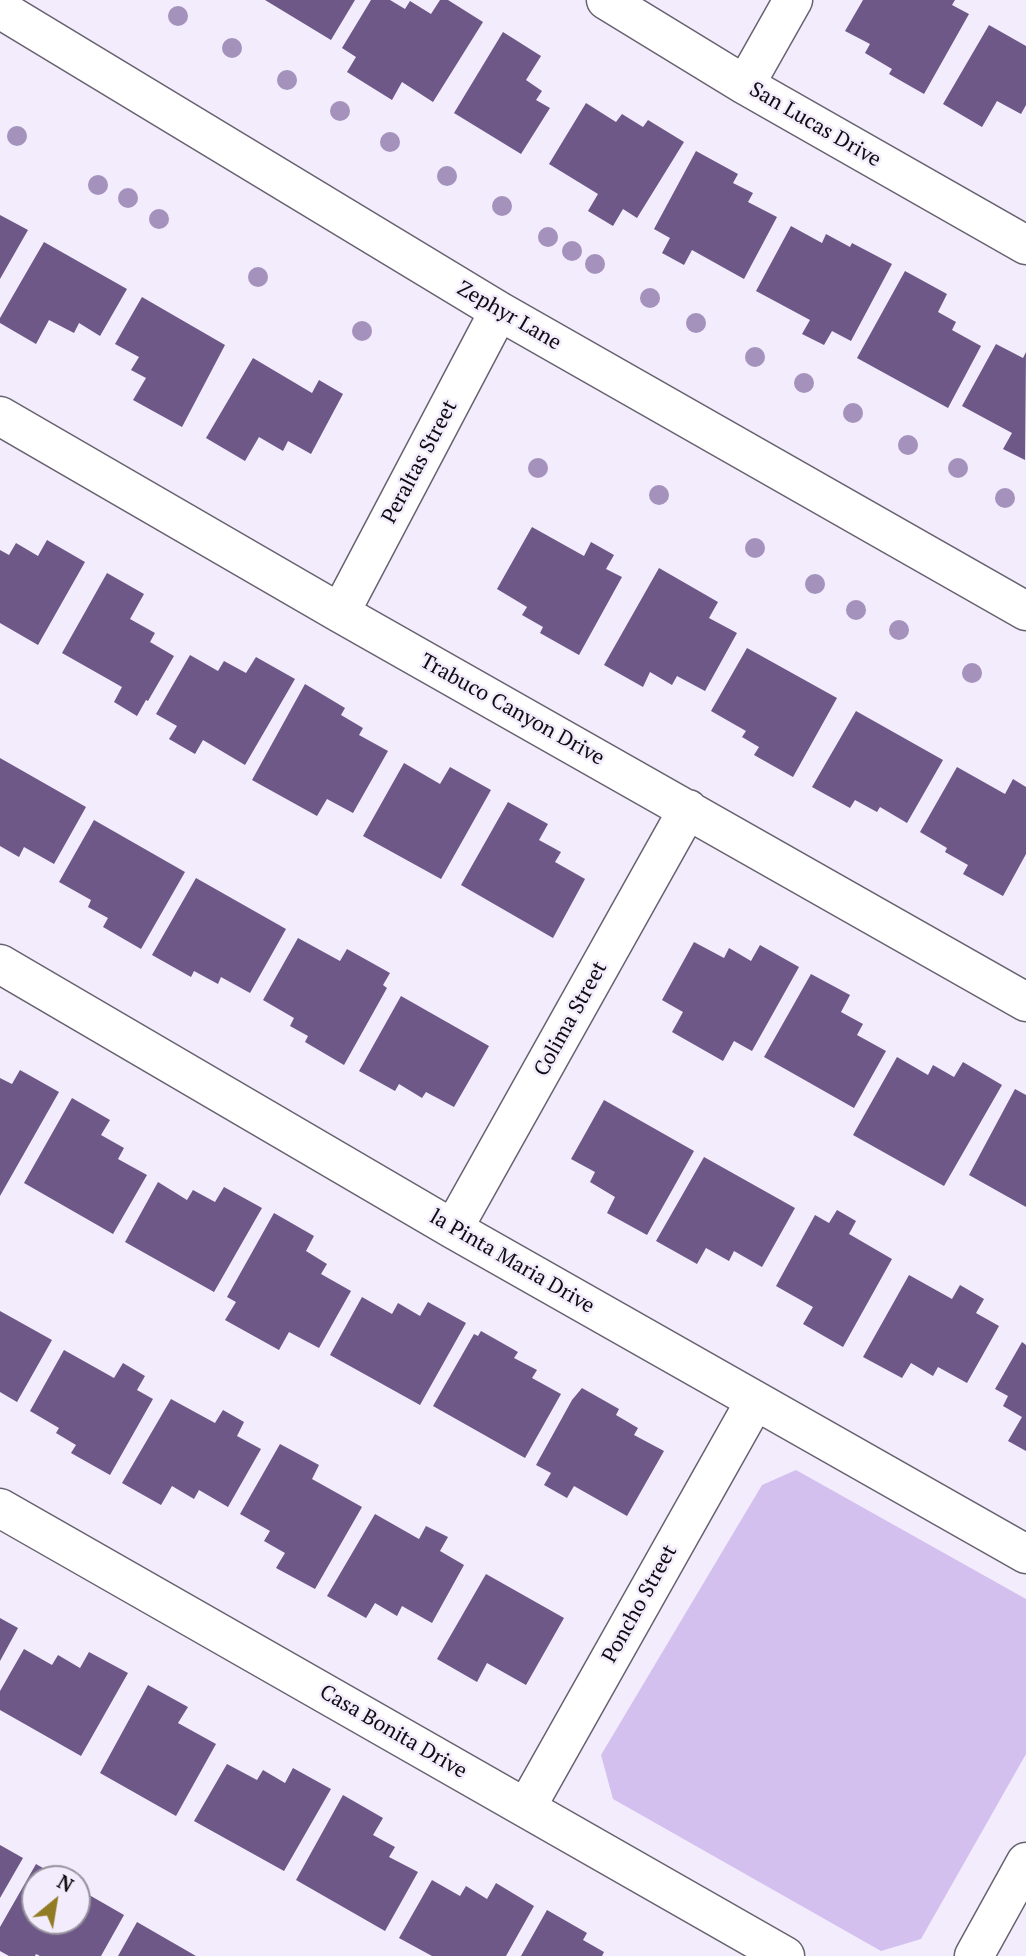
<!DOCTYPE html>
<style>
body{margin:0}
#map{position:relative;width:1026px;height:1956px;overflow:hidden;background:#f2ecfc;font-family:"PT Serif",serif}
canvas{display:block}
.north{position:absolute;left:21px;top:1865px;width:70px;height:70px;box-sizing:border-box;background:#f2ecfc;border:2px solid #97929e;border-radius:50%;rotate:30deg;font-size:19px;font-weight:700;line-height:28px;text-align:center;color:#0e0c11}
.north::after{content:'';display:block;margin:auto;width:24px;height:32px;background:#927c23;clip-path:polygon(50% 0,100% 100%,50% 72%,0 100%)}
</style>
<div id="map">
<canvas width="1026" height="1956"></canvas>
<div class="north">N</div>
</div>
<script>
const context = document.querySelector('canvas').getContext('2d');
context.lineJoin = 'round';
function fill(path, color) { context.fillStyle = color; context.fill(path, 'evenodd'); }
function strokePath(path, color, width, dash) { context.strokeStyle = color; context.lineWidth = width; context.lineCap = dash ? 'butt' : 'round'; context.setLineDash(dash || []); context.stroke(path); }
function write(font, color, halo, rows, align = 'center') {
  context.font = font + ' "PT Serif",serif'; context.lineWidth = 5; context.setLineDash([]); context.textBaseline = 'middle'; context.strokeStyle = halo; context.fillStyle = color; for (const [text, x, y, turn = 0] of rows) {
    context.save(); context.translate(x, y); context.rotate((+turn || 0) * Math.PI / 180); context.textAlign = isNaN(turn) ? turn : align; if (halo) context.strokeText(text, 0, 0); context.fillText(text, 0, 0); context.restore();
  }
}
fill(new Path2D(`
 M796 1470 1026 1599V1754L921 1939 881 1951 613 1799 601 1755 762 1485Z`), '#d4c0ef');
fill(new Path2D(`
 M265 0H355L331 40Z
 M371 0H390L405 9 410 1 431 14 440 0H448L483 22 433 102 402 82 392 100 347 72 356 57 342 48Z
 M863 0H955L952 5 969 14 924 94 889 74 892 69 865 53 870 44 845 31Z
 M989 25 1026 46V105L1021 114 997 101 982 127 943 104Z
 M503 32 541 56 526 80 542 91 536 100 550 108 521 154 454 113Z
 M586 103 616 122 622 114 643 127 648 120 684 142 637 218 623 209 613 226 588 211 598 194 549 164Z
 M696 151 738 174 733 183 753 193 748 202 777 217 744 279 692 250 684 265 662 253 670 238 654 229Z
 M0 215 28 230 0 279Z
 M791 226 822 243 826 234 850 247 852 243 892 264 851 341 832 331 824 345 802 334 810 320 756 291Z
 M44 242 127 289 100 336 79 323 74 333 49 320 36 344 0 323V318Z
 M905 271 947 294 938 312 956 322 952 330 981 346 948 408 857 358Z
 M142 297 225 345 182 427 133 400 146 378 131 370 139 357 115 344Z
 M996 344 1023 358 1026 352 1025 460 1003 449 1012 433 962 406Z
 M253 358 312 393 319 380 343 394 311 454 288 441 283 451 259 437 245 461 206 438Z
 M532 527 584 556 591 542 614 555 606 569 622 577 579 655 540 633 543 627 522 615 527 607 497 589Z
 M47 540 85 562 38 645 0 623V550L9 555 16 543 38 556Z
 M659 568 718 602 709 618 737 633 705 691 677 676 672 685 650 672 643 687 604 665Z
 M107 573 144 594 130 619 155 633 150 642 174 656 148 701 146 700 137 716 114 702 122 687 62 653Z
 M747 648 837 698 793 777 754 755 759 747 742 737 746 731 711 711Z
 M190 655 218 671 224 661 246 673 256 657 295 679 245 765 203 740 195 754 169 739 177 726 156 714Z
 M305 684 345 708 341 715 363 728 359 735 388 751 353 813 327 799 317 816 252 780Z
 M856 711 943 760 907 823 880 807 877 812 855 800 850 808 812 787Z
 M0 758 86 807 54 864 24 847 19 857 0 846Z
 M404 763 440 784 450 767 491 790 441 879 363 836Z
 M957 767 1005 794 1013 779 1026 787V854L1003 896 963 874 968 865 945 852 947 848 920 832Z
 M508 802 548 824 539 840 561 852 555 862 585 879 553 938 461 885Z
 M94 820 185 872 141 949 103 927 108 918 88 907 91 900 59 882Z
 M196 878 286 929 250 993 221 977 218 984 194 971 191 977 152 955Z
 M298 938 340 961 347 949 390 973 383 985 387 988 344 1065 305 1042 308 1036 290 1026 294 1018 263 1000Z
 M694 942 724 958 729 948 751 961 760 945 799 967 752 1051 734 1041 723 1061 672 1032 683 1012 662 1000Z
 M811 974 850 995 841 1012 863 1024 857 1035 886 1051 854 1108 764 1057Z
 M401 996 489 1046 454 1107 426 1092 422 1098 399 1084 395 1091 359 1071Z
 M897 1057 928 1075 933 1065 954 1077 963 1062 1002 1085 944 1186 853 1135Z
 M20 1070 59 1092 0 1196V1078L12 1084Z
 M1015 1089 1026 1095V1207L969 1175Z
 M72 1098 110 1120 101 1135 124 1148 118 1159 147 1175 113 1234 24 1183Z
 M604 1100 694 1151 647 1235 607 1213 615 1197 590 1182 595 1172 571 1159Z
 M704 1157 795 1208 762 1267 734 1251 729 1261 706 1248 697 1264 656 1241Z
 M158 1182 187 1200 193 1190 215 1202 224 1187 262 1208 214 1292 125 1242Z
 M837 1210 856 1221 849 1234 892 1259 843 1347 803 1324 813 1307 776 1286 815 1215 829 1223Z
 M274 1213 314 1236 306 1251 327 1264 321 1274 351 1291 319 1348 289 1332 279 1350 225 1320 236 1302 227 1297Z
 M909 1275 952 1299 960 1285 984 1299 976 1313 999 1326 967 1383 938 1367 933 1376 911 1363 902 1378 863 1357Z
 M362 1297 392 1314 398 1303 420 1316 428 1302 466 1323 420 1405 330 1355Z
 M0 1311 52 1340 17 1402 0 1392Z
 M481 1331 518 1352 514 1358 537 1370 532 1378 561 1394 525 1458 433 1406 474 1334 478 1336Z
 M1022 1342 1026 1345V1451L1008 1441 1022 1417 1003 1406 1008 1396 995 1389Z
 M64 1350 114 1378 123 1363 145 1376 137 1390 153 1399 110 1475 71 1453 76 1445 56 1433 59 1428 30 1411Z
 M582 1388 619 1409 616 1415 638 1428 634 1435 664 1451 627 1516 574 1486 567 1498 544 1485 551 1473 536 1465 572 1400Z
 M171 1399 215 1423 223 1410 244 1422 237 1436 261 1449 228 1507 199 1490 194 1499 172 1486 161 1505 122 1483Z
 M280 1444 319 1465 312 1479 362 1507 315 1589 276 1568 285 1553 264 1541 270 1531 240 1514Z
 M375 1514 419 1539 426 1526 448 1537 440 1551 464 1565 432 1623 402 1606 397 1616 375 1603 366 1618 327 1596Z
 M486 1574 564 1618 526 1685 487 1663 477 1682 437 1659Z
 M0 1618 18 1628 0 1661Z
 M24 1649 52 1665 58 1655 80 1668 89 1652 128 1673 81 1756 0 1710V1691Z
 M148 1685 188 1707 178 1723 216 1744 176 1816 100 1773Z
 M227 1764 257 1780 263 1770 285 1783 293 1768 331 1789 284 1871 194 1821Z
 M343 1795 383 1818 373 1835 395 1847 389 1857 418 1872 385 1931 296 1880Z
 M0 1845 23 1858 0 1898Z
 M36 1864 62 1879H35V1921H77V1888L124 1915 101 1956H40L36 1954 35 1956H9L0 1951V1927Z
 M432 1880 460 1896 466 1886 487 1899 496 1883 534 1906 506 1956H432L399 1938Z
 M547 1910 587 1933 583 1940 604 1952 602 1956H521Z
 M137 1922 196 1956H118Z`), '#6d5887');
const street = new Path2D(`
 M606 0 745 85 1026 245
 M0 9 499 311 1026 611
 M745 85 793 0
 M0 416 340 613 1026 1002
 M340 613 499 311
 M0 964 453 1229 1026 1554
 M453 1229 688 809
 M0 1508 785 1956
 M526 1808 755 1401
 M974 1956 1026 1862`);
strokePath(street, '#686270', 41);
strokePath(street, '#fff', 38);
context.fillStyle = '#a491bc';
for (const [x, y] of [
 [178,16],
 [232,48],
 [287,80],
 [340,111],
 [17,136],
 [390,142],
 [447,176],
 [98,185],
 [128,198],
 [502,206],
 [159,219],
 [548,237],
 [572,251],
 [595,264],
 [258,277],
 [650,298],
 [696,323],
 [362,331],
 [755,357],
 [804,383],
 [853,413],
 [908,445],
 [538,468],
 [958,468],
 [659,495],
 [1005,498],
 [755,548],
 [815,584],
 [856,610],
 [899,630],
 [972,673]
]) { context.beginPath(); context.arc(x, y, 10, 0, 2 * Math.PI); context.fill(); }
write('21px', '#0e0c11', '#f2ecfc', [
 ["San Lucas Drive",815,125,30],
 ["Zephyr Lane",509,316,30],
 ["Peraltas Street",420,462,-62],
 ["Trabuco Canyon Drive",512,710,29],
 ["Colima Street",571,1019,-61],
 ["la Pinta Maria Drive",512,1262,30],
 ["Poncho Street",640,1604,-61],
 ["Casa Bonita Drive",393,1732,30]
]);
</script>
